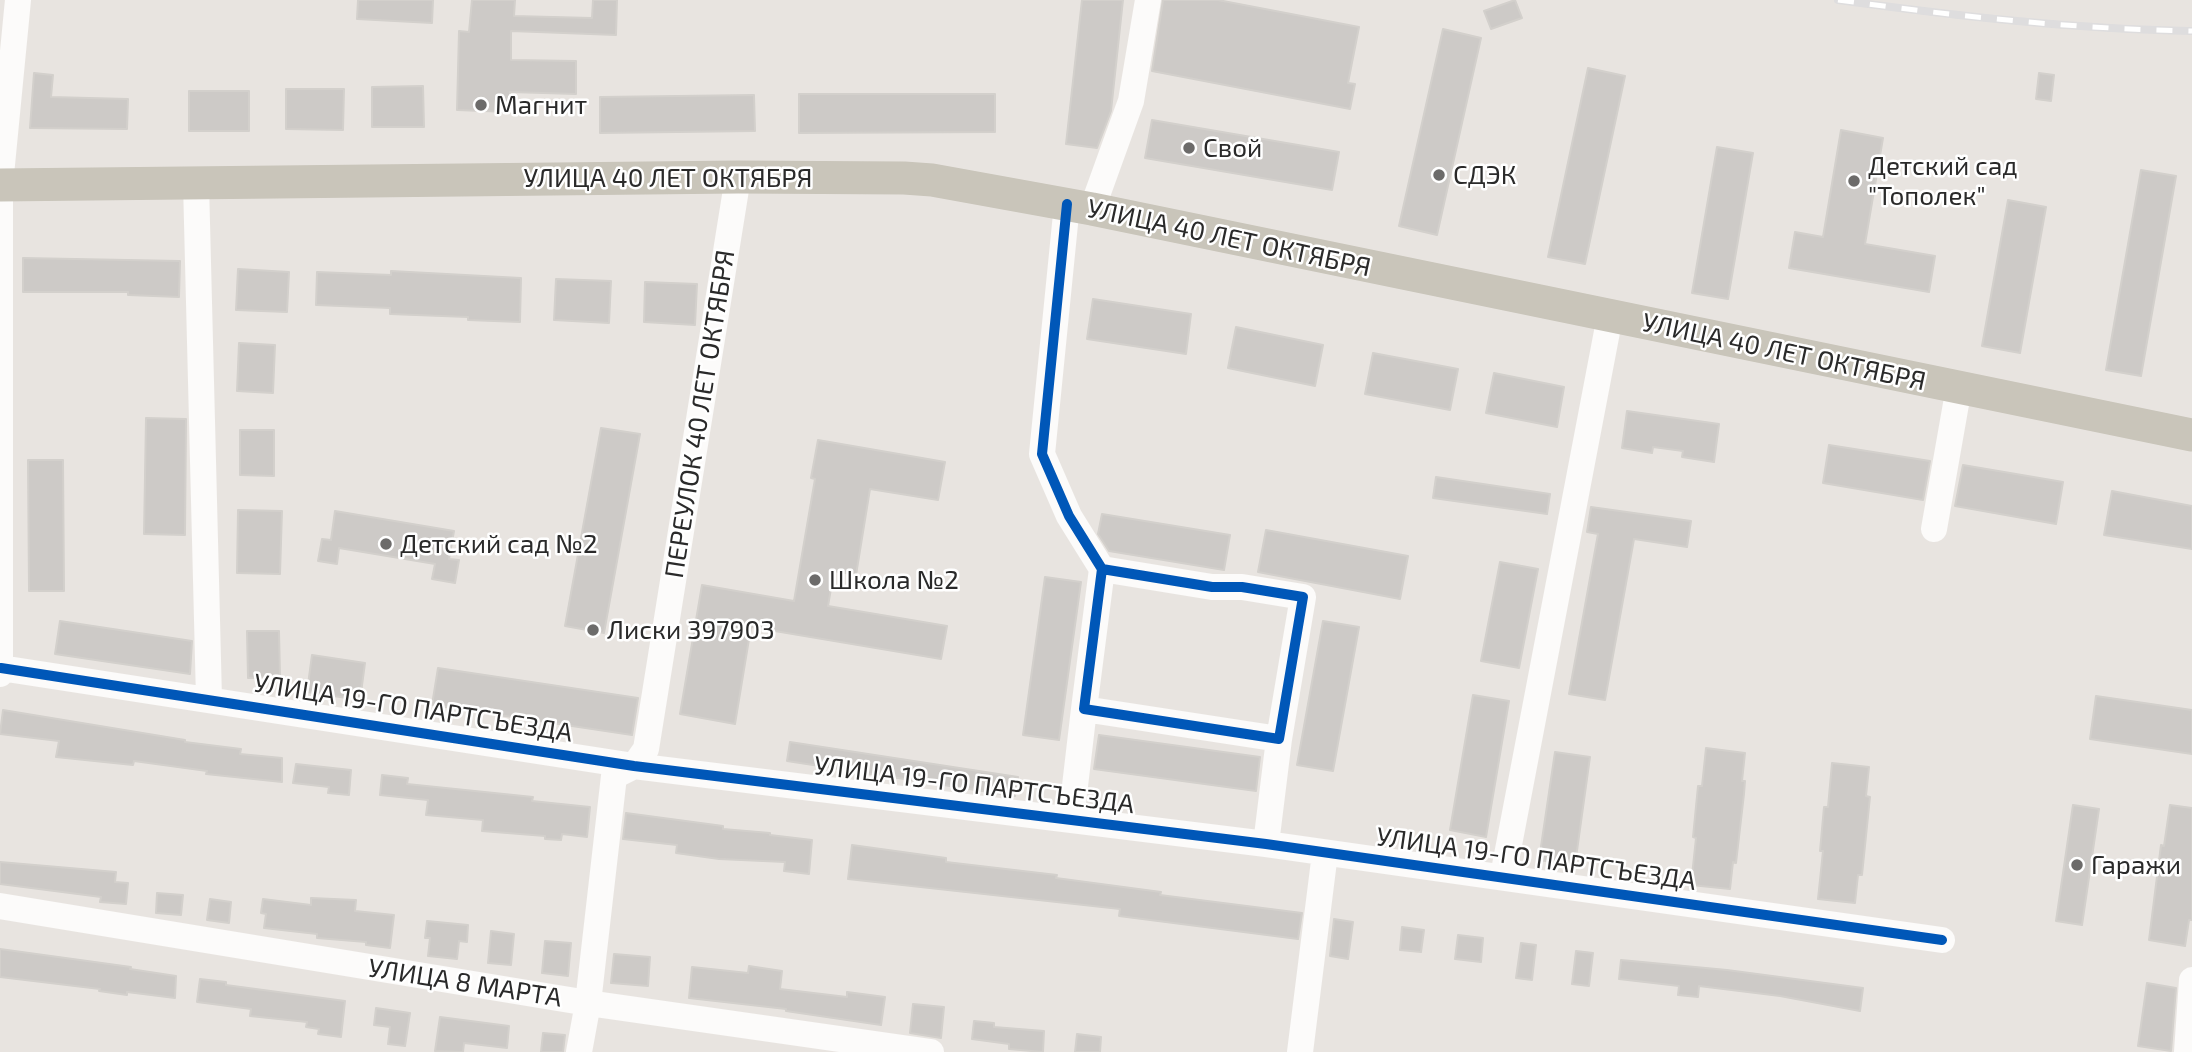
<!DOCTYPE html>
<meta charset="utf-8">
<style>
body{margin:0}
canvas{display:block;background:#e8e4e0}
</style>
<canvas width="2192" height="1052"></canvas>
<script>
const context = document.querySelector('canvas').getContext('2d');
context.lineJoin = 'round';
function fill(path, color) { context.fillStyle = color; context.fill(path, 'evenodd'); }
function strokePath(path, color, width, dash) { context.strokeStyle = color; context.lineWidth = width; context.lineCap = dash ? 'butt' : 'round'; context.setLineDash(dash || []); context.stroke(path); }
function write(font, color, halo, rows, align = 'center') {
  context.font = font + ' "Exo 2",sans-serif'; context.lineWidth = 5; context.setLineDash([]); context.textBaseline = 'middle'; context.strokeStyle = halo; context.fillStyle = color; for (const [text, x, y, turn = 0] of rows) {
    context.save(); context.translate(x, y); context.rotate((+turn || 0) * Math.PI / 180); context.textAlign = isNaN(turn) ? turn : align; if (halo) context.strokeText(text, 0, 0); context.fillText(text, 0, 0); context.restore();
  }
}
const building = new Path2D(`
 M358 0H433L432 23 357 19Z
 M472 0H515L514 16 592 18 593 0H617L616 35 511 31V60L576 61V94L510 92 509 112 457 110 459 31 469 32Z
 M1082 0H1123L1111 111 1097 148 1066 144Z
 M1163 0H1218L1359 27 1348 83 1355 84 1350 109 1152 71Z
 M1515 0 1522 18 1491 29 1484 11Z
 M1443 29 1481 38 1437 235 1399 226Z
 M1588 68 1625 76 1585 264 1548 257Z
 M34 73 53 75 51 97 128 99 127 129 30 128Z
 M2039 73 2054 75 2051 101 2036 99Z
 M423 86 424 127H372V87Z
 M286 89H344L343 130 286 129Z
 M189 91H249V131H189Z
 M799 94H995V132L799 133Z
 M754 95 755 131 600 133V97Z
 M1152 120 1339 152 1332 190 1145 158Z
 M1841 130 1883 138 1865 244 1935 256 1929 292 1789 268 1795 232 1823 237Z
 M1717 147 1753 153 1728 299 1692 293Z
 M2141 170 2176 176 2141 376 2106 370Z
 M2008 200 2046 207 2020 353 1982 346Z
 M23 258 180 261 179 297 128 295V292H23Z
 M238 269 289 272 287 312 236 310Z
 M391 271 521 278 520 322 468 320V317L390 314V308L316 305 317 272 391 275Z
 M556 279 611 281 609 323 554 320Z
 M645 282 697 284 695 325 644 322Z
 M1093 299 1191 314 1186 354 1087 339Z
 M1236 327 1323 345 1315 386 1228 368Z
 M239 343 275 345 273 393 237 391Z
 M1373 353 1458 369 1450 410 1365 394Z
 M1494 373 1564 387 1557 427 1486 413Z
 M1627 411 1719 424 1714 462 1682 457 1683 451 1653 447 1652 453 1622 448Z
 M146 418 186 419 185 535 144 534Z
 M601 428 640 434 604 633 565 626Z
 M240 430H274V476L240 475Z
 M818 440 945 462 938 500 870 489 856 575 834 571 828 606 947 626 941 659 751 627 735 724 680 714 702 585 794 601 815 479 811 478Z
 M1829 445 1930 461 1923 500 1823 483Z
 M28 460H63L64 591H29Z
 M1963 465 2063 482 2056 524 1955 506Z
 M1436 477 1550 494 1547 514 1433 498Z
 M2112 491 2192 506V549L2104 535Z
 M1591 507 1691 521 1687 547 1634 539 1605 700 1569 694 1598 534 1587 532Z
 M238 510 282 511 280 574 237 573Z
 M335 511 454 531 449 559 459 560 455 583 432 579 435 564 339 548 337 564 318 561 322 539 331 540Z
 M1102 514 1230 535 1224 570 1109 551 1098 534Z
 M1266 530 1408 556 1400 599 1258 572Z
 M1500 562 1538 569 1519 668 1481 661Z
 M1045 577 1081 582 1059 740 1023 735Z
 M60 621 192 641 190 674 55 654Z
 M1323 621 1359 627 1333 771 1297 765Z
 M247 631H279L280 677 248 678Z
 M312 655 365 663 360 700 307 692Z
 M438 668 638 698 632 735 432 705Z
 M1473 695 1509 701 1486 837 1450 830Z
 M2096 696 2192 710V754L2090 739Z
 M3 710 185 740V742L241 749 240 754 282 758V782L206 774 207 771 134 761 133 765 56 757 59 741 0 734Z
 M1099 735 1260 757 1256 791 1094 769Z
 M790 742 1018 777 1015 796 787 761Z
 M1706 748 1745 753 1742 781H1745L1744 794 1736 863 1733 862 1730 889 1691 885 1696 838 1693 837 1698 786H1702Z
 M1555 752 1590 757 1575 865 1539 860Z
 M1832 763 1869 767 1866 796 1870 797 1862 875H1858L1855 903 1818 899 1823 851H1820L1824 807H1828Z
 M296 764 351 770 349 795 328 793 329 787 293 783Z
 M382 775 408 778 407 784 533 797 532 801 590 807 587 837 562 834 561 840 545 839V836L482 831 483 820 426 815 428 800 380 795Z
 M2073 805 2099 809 2082 925 2056 921Z
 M2170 805 2192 808V920H2189L2185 946 2149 940 2161 845 2164 846Z
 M626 813 723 826V829L770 833V835L812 840 809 874 784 871 785 862 719 859 676 853 677 845 623 839Z
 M852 845 946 858V862L1057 875 1056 878 1161 892 1160 895 1302 913 1298 939 1119 916 1120 909 848 879Z
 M0 862 116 872 115 882 128 883 126 904 100 902 101 897 0 884Z
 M157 893 183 895 181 915 156 913Z
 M311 898 356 900 355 911 394 915 390 948 366 945V942L317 938V934L264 928 266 914 261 913 263 899 311 905Z
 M210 899 231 902 229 923 207 920Z
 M1334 919 1353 922 1348 959 1330 956Z
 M427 921 468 925 467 942 459 941 457 959 428 956 430 938H425Z
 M1402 927 1424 930 1421 952 1400 950Z
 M491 931 514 934 511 965 488 963Z
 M1458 935 1483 938 1481 962 1455 959Z
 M545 941 571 943 568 976 542 973Z
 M1521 943 1536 945 1532 980 1516 978Z
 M0 949 131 967 130 969 176 976 175 998 127 992V995L99 991 100 989 0 977Z
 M1576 951 1593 953 1589 986 1572 984Z
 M614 954 650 957 648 986 611 983Z
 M1621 960 1727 970 1863 988 1860 1011 1780 996 1699 986 1698 997 1678 995 1679 986 1619 979Z
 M749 966 782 971 780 989 847 997V992L885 997 881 1025 786 1011V1009L689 998 692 967 748 973Z
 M200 979 226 982V985L345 1001 341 1037 318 1034 319 1029 306 1027 307 1022 250 1016 251 1009 197 1002Z
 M2147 983 2176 988 2171 1051 2138 1046Z
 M913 1004 944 1007 941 1038 910 1033Z
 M376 1008 410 1013 405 1046 388 1044 390 1027 374 1025Z
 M440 1017 509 1026 507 1048 464 1043 463 1052 435 1051Z
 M974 1021 994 1023V1027L1044 1031 1043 1052 1009 1049V1044L972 1039Z
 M543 1033 565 1035 563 1052H541Z
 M1077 1034 1101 1037 1100 1052H1075Z`);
fill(building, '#cdcac7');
strokePath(building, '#d3d0cc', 2);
strokePath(new Path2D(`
 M196 183 209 699
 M1067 204 1042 454 1069 516 1102 569 1084 709 1279 739 1303 597 1242 587H1212L1102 569
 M1092 209 1131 101 1148 0
 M1934 529 1959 387
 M1 668 634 766 1266 844 1942 940
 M0 674V185L18 0
 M1071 820 1084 709
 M1266 844 1279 739
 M1503 876 1610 316
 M0 906 588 1003 931 1052
 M579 1052 588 1003 614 776 634 766 646 749 738 177
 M1300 1052 1325 853
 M2187 1052 2192 980`), '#fcfbfa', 26);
strokePath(new Path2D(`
 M0 185 738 177 904 178 932 180 1092 209 2192 435`), '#c9c5ba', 33);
const rail = new Path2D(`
 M1838 0C1956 16 2073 29 2192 31`);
strokePath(rail, '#deddde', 8);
strokePath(rail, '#fff', 5, [16]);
strokePath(new Path2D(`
 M1067 204 1042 454 1069 516 1102 569 1084 709 1279 739 1303 597 1242 587H1212L1102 569
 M1 668 634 766 1266 844 1942 940`), '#0057b8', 10);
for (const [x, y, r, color] of [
 [481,105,7,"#6c6b6a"],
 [1189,148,7,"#6c6b6a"],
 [1439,175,7,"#6c6b6a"],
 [1854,181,7,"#6c6b6a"],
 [386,544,7,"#6c6b6a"],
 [815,580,7,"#6c6b6a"],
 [593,630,7,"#6c6b6a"],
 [2077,865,7,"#6c6b6a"]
]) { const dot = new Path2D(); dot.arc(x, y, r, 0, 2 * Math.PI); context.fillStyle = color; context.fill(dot); strokePath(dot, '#fff', 2.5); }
write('26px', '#2a2a2a', '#fff', [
 ["Магнит",495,105],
 ["Свой",1203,148],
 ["Детский сад",1868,166],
 ["\"Тополек\"",1868,196],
 ["СДЭК",1453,175],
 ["Детский сад №2",400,544],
 ["Школа №2",829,580],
 ["Лиски 397903",607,630],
 ["Гаражи",2091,865]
], 'left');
write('26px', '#2a2a2a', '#fff', [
 ["УЛИЦА 40 ЛЕТ ОКТЯБРЯ",668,178],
 ["УЛИЦА 40 ЛЕТ ОКТЯБРЯ",1229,238,12],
 ["УЛИЦА 40 ЛЕТ ОКТЯБРЯ",1784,352,12],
 ["ПЕРЕУЛОК 40 ЛЕТ ОКТЯБРЯ",700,414,-81],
 ["УЛИЦА 19-ГО ПАРТСЪЕЗДА",413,708,9],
 ["УЛИЦА 19-ГО ПАРТСЪЕЗДА",974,785,7],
 ["УЛИЦА 19-ГО ПАРТСЪЕЗДА",1536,859,8],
 ["УЛИЦА 8 МАРТА",465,983,9]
]);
</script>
